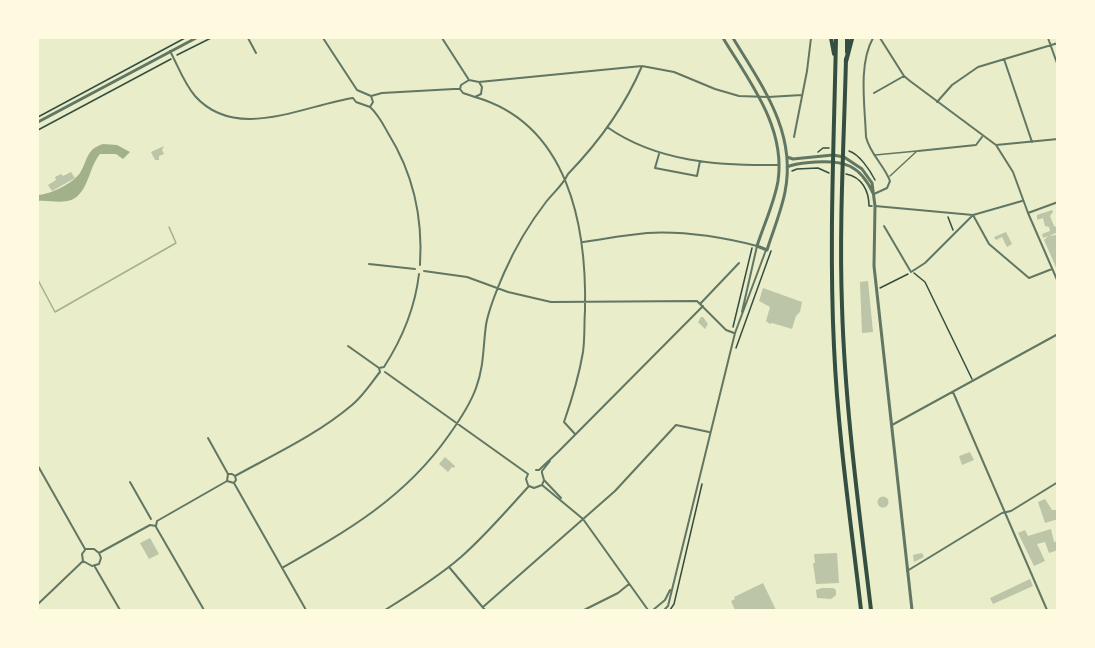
<!DOCTYPE html>
<style>
body{margin:0}
#map{position:relative;width:1095px;height:648px;overflow:hidden;background:#e9edc9;font-family:Montserrat,sans-serif}
canvas{display:block}
.frame{position:absolute;inset:0;border:39px solid #fefae0;pointer-events:none}
</style>
<div id="map">
<canvas width="1095" height="648"></canvas>
<div class="frame"></div>
</div>
<script>
const context = document.querySelector('canvas').getContext('2d');
context.lineJoin = 'round';
function fill(path, color) { context.fillStyle = color; context.fill(path, 'evenodd'); }
function strokePath(path, color, width, dash) { context.strokeStyle = color; context.lineWidth = width; context.lineCap = dash ? 'butt' : 'round'; context.setLineDash(dash || []); context.stroke(path); }
fill(new Path2D(`
 M103 144 117 145 130 152 123 159 116 154H100C88 168 88 198 67 201 57 203 47 200 38 201V195C51 194 72 184 80 173 88 160 86 149 103 144Z`), '#a3b18a');
strokePath(new Path2D(`
 M38 280 55 312 176 243 169 227`), '#a3b18a', 1.5);
fill(new Path2D(`
 M164 146 162 150 164 154 159 156V160H155L151 152Z
 M71 172 75 178 52 191 48 185 56 180 55 177 61 174 63 176Z
 M1052 210 1053 212 1050 216 1054 226 1058 228V232L1049 236 1056 235 1058 240V272L1044 240 1048 236 1043 238 1042 234 1050 231 1049 227 1045 226 1043 218 1037 220V215Z
 M1006 232 1012 244 1007 247 1002 237 996 240 994 237Z
 M868 281 873 332 862 333 860 282Z
 M763 288 802 302 800 312 796 316 792 329 772 323 770 324 766 321 770 307 759 301Z
 M701 317H703L708 324 705 329 698 322Z
 M970 452 974 460 962 465 959 456Z
 M445 457 455 466 454 468 452 467 448 472 439 464Z
 M877.5 502a5.5 5.5 0 1 1 11 0a5.5 5.5 0 1 1-11 0Z
 M1045 499 1052 510H1058V519L1045 523 1038 502Z
 M1051 529 1054 542 1058 541V550L1049 553 1045 542 1037 544 1045 561 1034 566 1018 533 1025 530 1028 536Z
 M150 538 159 554 149 559 140 543Z
 M837 553 839 583 816 584 813 563H815L814 554Z
 M922 553 924 557 914 562 913 555Z
 M1030 579 1033 586 993 604 990 598Z
 M763 583 776 610H735L731 601 735 599 734 597Z
 M822 588H833L836 590V595L831 599 817 598 816 590Z`), '#bcc5a7');
strokePath(new Path2D(`
 M177 55 211 38
 M38 117 185 38
 M38 130 171 59
 M849 151C859 154 870 170 875 180
 M818 152 823 148H829
 M792 171 797 169 818 168 829 173
 M846 174C862 177 869 191 869 206H872
 M948 217 953 230
 M914 273 925 282 972 379
 M880 288 908 274
 M733 327 752 248
 M736 348 771 251
 M670 610 674 604 702 484`), '#344e41', 1.5);
strokePath(new Path2D(`
 M875 155 917 151
 M890 176 917 151`), '#617663', 1.5);
strokePath(new Path2D(`
 M248 38 256 53
 M323 38 357 90
 M442 38 469 80
 M873 38C858 65 865 106 866 137 870 154 884 165 890 181L887 188 874 194
 M880 38 904 76 910 81 996 145 1013 172 1028 213 1058 282
 M1048 38 1058 66
 M170 51C178 66 184 83 195 96 236 142 302 106 353 98
 M1004 59 1032 142
 M479 82 642 66 674 72 715 89 739 96 768 97 802 95
 M357 90 371 96 373 102 370 107
 M874 93 904 76
 M371 96 382 93 454 89H460L463 93 475 97 481 94 482 87 479 82 469 80 461 85 460 89
 M475 97C569 124 587 227 585 311 584 324 585 338 583 352 579 376 572 399 564 422L575 434
 M353 98 356 102 370 107
 M937 102 952 85 978 67 1058 43
 M370 107C378 114 383 124 388 133 413 173 423 218 420 265
 M607 127C657 162 719 166 779 165
 M794 137 807 71 811 38
 M996 145 1058 139
 M918 151 976 145 982 137
 M659 154 655 168 697 176 700 161
 M875 206 973 215 1022 201
 M1028 213 1058 202
 M884 226 911 272 925 263 973 215 989 244 1029 278 1052 269
 M583 242C604 239 625 235 647 233 683 231 722 237 757 246L742 312
 M369 264 415 269
 M424 271 467 277 508 292 551 302 697 301 726 330 734 333
 M700 304 739 263
 M348 346 379 368
 M385 372 528 474
 M953 392 1047 610
 M892 425 1058 334
 M208 438 228 474
 M38 466 85 549
 M536 470H539L558 452 703 306
 M542 473V471L550 461
 M528 474 526 479 528 485
 M544 480 561 498
 M227 481 228 474H232L235 476C275 454 318 434 352 405 363 396 371 383 380 372L379 368 384 367C402 339 415 308 419 274
 M130 482 151 519
 M234 483 306 610
 M542 485 583 519 648 610
 M529 486 534 488 542 485 544 480 542 473
 M156 527 204 610
 M86 549H94L99 553
 M85 550 82 554 83 561 92 566 99 564 101 558 99 553
 M99 553 150 525 156 526 157 521 227 481 234 483 236 480 235 476
 M95 567 120 610
 M449 567 485 610
 M282 568C347 531 405 498 449 435 459 421 470 405 476 388 484 367 483 347 486 325 489 307 497 290 504 273 515 248 529 224 546 202 553 193 563 185 568 174 598 143 625 106 642 66
 M907 571 1002 513 1011 511 1058 482
 M38 604 83 561
 M483 607 615 491 676 425 709 432
 M385 610C411 594 438 577 461 557 486 535 507 510 529 486
 M584 610 618 593 629 584
 M653 610 665 600 670 590
 M664 610 668 606 735 333 766 250`), '#617663', 2);
strokePath(new Path2D(`
 M723 38C749 81 786 127 778 181 774 204 764 224 757 246L767 250C773 231 781 212 785 192 797 132 762 86 733 38
 M38 122 196 38
 M787 157 793 159 833 155 844 157 862 169 872 183 875 206 874 266 912 610
 M787 167C796 163 806 163 815 162 844 160 860 165 873 193`), '#617663', 3);
strokePath(new Path2D(`
 M831 38 834 54
 M836 38C834 141 829 244 834 347 838 436 851 523 861 610
 M847 52V38
 M846 59C844 141 839 224 842 306 845 408 859 509 871 610`), '#344e41', 4);
strokePath(new Path2D(`
 M846 61 852 38`), '#344e41', 4.5);
</script>
